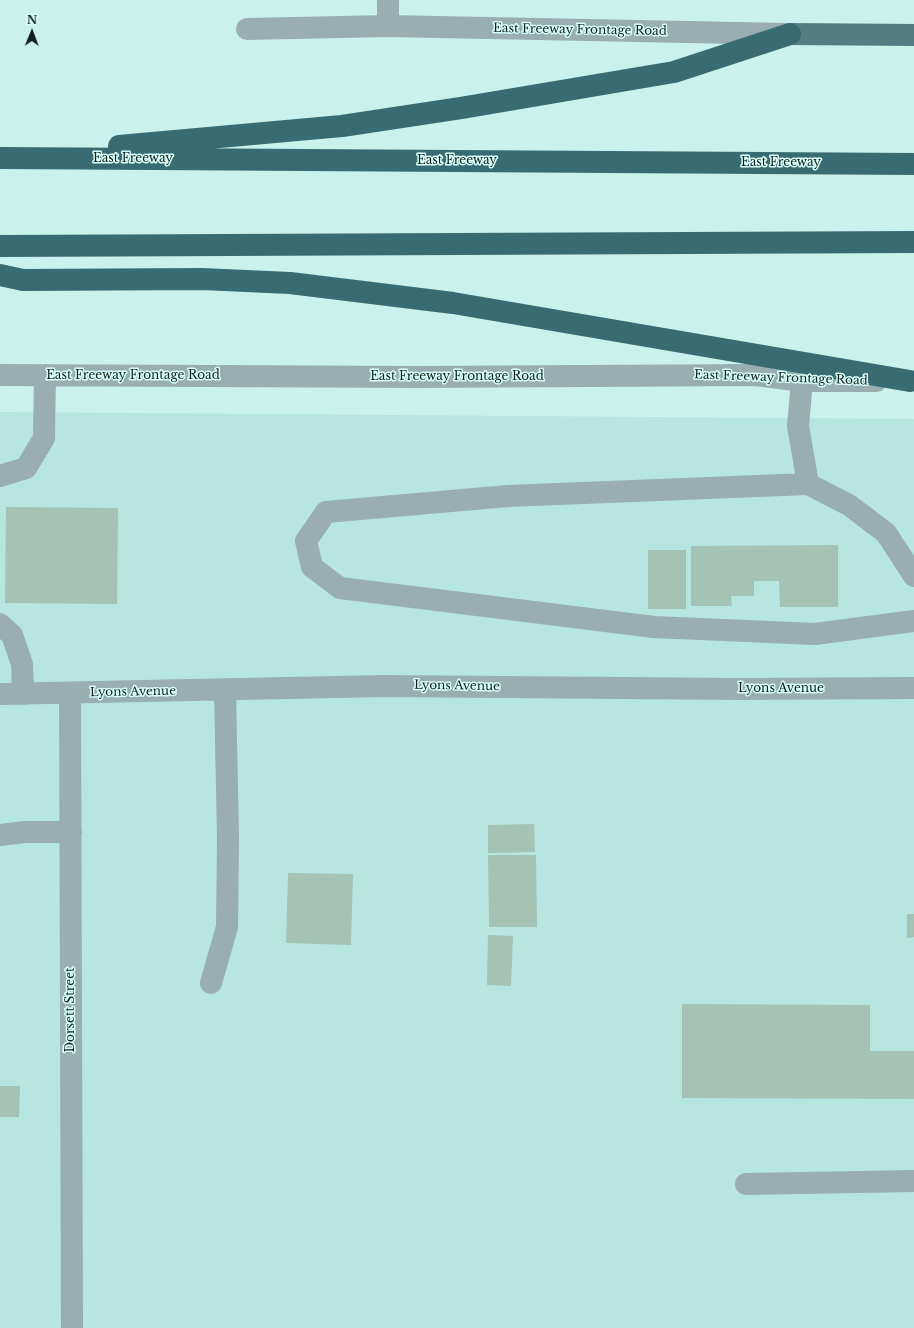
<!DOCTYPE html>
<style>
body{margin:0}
#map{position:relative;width:914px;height:1328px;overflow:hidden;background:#cbf1ec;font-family:"Libre Baskerville",serif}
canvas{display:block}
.north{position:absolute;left:12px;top:12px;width:40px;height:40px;-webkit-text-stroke:3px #d8fef9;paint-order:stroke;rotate:1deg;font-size:11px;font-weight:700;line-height:16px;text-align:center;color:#12201e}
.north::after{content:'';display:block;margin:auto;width:14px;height:18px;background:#12201e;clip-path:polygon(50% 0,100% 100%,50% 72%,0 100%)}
</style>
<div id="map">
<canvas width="914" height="1328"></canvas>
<div class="north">N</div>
</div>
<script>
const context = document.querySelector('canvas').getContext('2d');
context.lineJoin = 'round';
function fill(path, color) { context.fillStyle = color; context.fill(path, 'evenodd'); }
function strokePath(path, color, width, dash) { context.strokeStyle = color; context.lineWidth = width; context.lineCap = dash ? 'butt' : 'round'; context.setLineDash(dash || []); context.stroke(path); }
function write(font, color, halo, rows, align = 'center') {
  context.font = font + ' "Libre Baskerville",serif'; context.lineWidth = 3; context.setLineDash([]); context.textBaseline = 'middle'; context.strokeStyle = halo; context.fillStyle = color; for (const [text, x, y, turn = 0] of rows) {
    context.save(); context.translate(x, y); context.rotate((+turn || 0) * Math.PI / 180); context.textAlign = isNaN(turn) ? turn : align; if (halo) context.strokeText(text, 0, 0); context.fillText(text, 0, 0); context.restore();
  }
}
fill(new Path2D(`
 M0 412 914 419V1328H0Z`), '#b7e5df');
fill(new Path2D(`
 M6 507 118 508 117 604 5 603Z
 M838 545V607H780L779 581H754V596H731L732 606H691V546Z
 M648 550H686V609H648Z
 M534 824 535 852 488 853V825Z
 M488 855H536L537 927H489Z
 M288 873 353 874 351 945 286 943Z
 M907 914H914V937L907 938Z
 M488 935 513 936 511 986 487 985Z
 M682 1004 870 1005V1051H914V1099L682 1098Z
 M0 1086H20L19 1117H0Z`), '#a4c3b5');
strokePath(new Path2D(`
 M388 26V0
 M247 29 388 26 787 34
 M0 375 417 377 756 375 802 381H876
 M802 381 798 426 808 484 849 505 886 533 914 576
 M0 476 26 468 44 438 45 375
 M808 484 508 496 326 512 306 541 312 567 340 588 654 627 815 634 914 621
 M0 624 12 635 22 664 23 694
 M70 693 72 1328
 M0 694 384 686 740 689 914 688
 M0 835 25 832H71
 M211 983 227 927 228 838 225 690
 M746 1184 914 1181`), '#98aeb1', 22);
strokePath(new Path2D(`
 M790 34 914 35`), '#537d83', 22);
strokePath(new Path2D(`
 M119 146 342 126 461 108 674 72 790 34
 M0 158 914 164
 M0 246 914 242
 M0 275 23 280 202 279 290 283 453 303 910 381`), '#396b73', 22);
write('12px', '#12201e', '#d8fef9', [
 ["East Freeway Frontage Road",580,30,1],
 ["East Freeway",133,159],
 ["East Freeway",457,161],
 ["East Freeway",781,163],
 ["East Freeway Frontage Road",133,376],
 ["East Freeway Frontage Road",457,377],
 ["East Freeway Frontage Road",781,378,2],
 ["Lyons Avenue",457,686,1],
 ["Lyons Avenue",781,689],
 ["Lyons Avenue",133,692,-1],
 ["Dorsett Street",71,1010,-90]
]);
</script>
